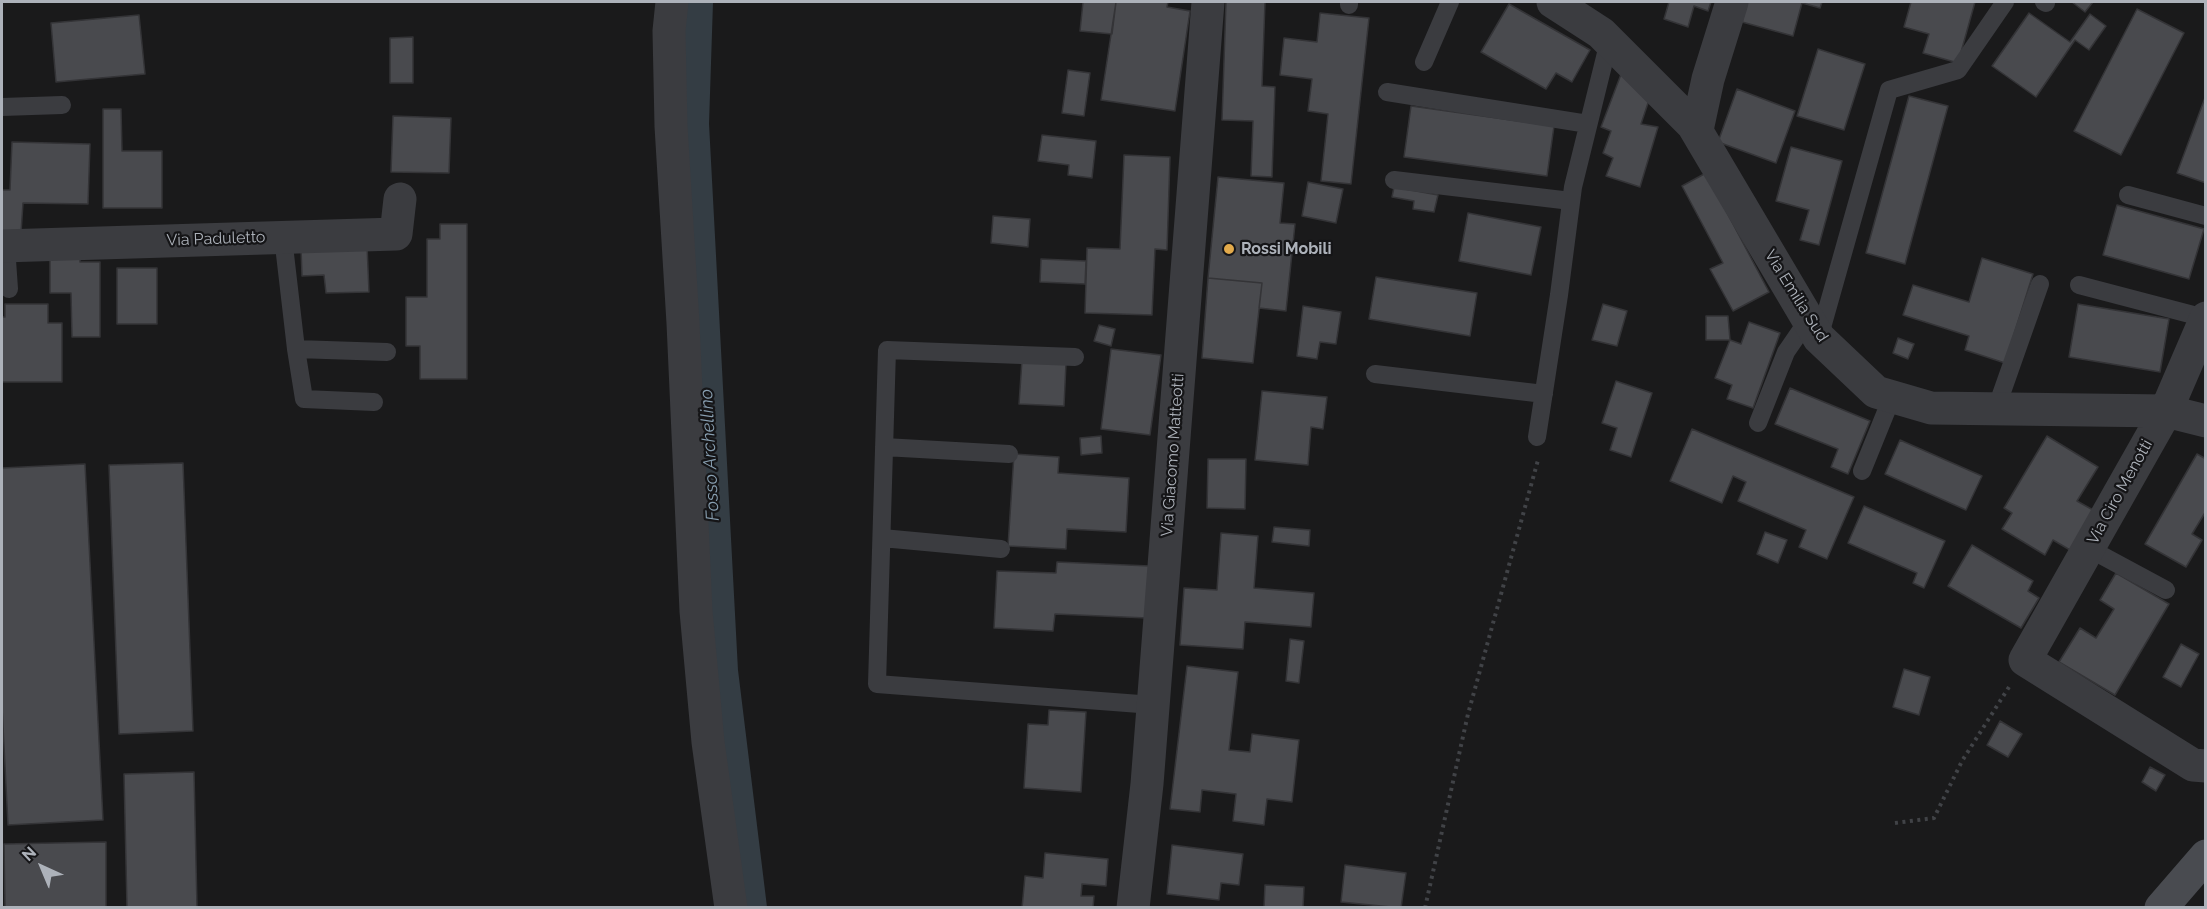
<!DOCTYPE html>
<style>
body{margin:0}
#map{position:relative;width:2207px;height:909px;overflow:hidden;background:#1a1a1b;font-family:Raleway,sans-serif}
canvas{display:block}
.frame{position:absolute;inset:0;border:3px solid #adb2ba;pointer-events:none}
.north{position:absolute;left:12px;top:837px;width:60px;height:60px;-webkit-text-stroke:4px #151517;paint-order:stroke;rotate:316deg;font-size:16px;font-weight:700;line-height:24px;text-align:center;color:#adb2ba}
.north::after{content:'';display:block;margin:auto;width:21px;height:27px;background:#adb2ba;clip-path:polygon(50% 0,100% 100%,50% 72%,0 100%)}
</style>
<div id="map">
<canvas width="2207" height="909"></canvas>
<div class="frame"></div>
<div class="north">N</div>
</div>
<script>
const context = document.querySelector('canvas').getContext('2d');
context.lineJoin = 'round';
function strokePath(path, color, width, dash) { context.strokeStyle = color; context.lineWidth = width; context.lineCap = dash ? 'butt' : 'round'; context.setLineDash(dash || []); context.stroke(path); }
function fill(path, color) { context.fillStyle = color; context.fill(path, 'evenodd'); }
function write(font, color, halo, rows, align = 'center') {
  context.font = font + ' Raleway,sans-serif'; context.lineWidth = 4.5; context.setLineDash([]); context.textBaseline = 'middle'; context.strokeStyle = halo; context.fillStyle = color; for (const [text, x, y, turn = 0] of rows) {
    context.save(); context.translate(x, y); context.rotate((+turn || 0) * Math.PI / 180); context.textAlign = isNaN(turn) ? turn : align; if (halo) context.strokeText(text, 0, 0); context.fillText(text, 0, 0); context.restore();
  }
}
strokePath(new Path2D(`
 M696 2 692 124 721 671 750 908`), '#343d44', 34);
const building = new Path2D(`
 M1083 2H1116L1112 34 1080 31Z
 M1116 2H1168L1167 7 1190 11 1175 111 1101 100Z
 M1226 2H1265L1262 86 1275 87 1272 177 1251 176 1253 121 1222 120Z
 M1669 2H1711L1708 11 1694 6 1688 27 1664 19Z
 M1747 2H1822L1820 8 1802 3 1793 36 1742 22Z
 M1911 2H1975L1958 63 1923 53 1929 34 1904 27Z
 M2072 2H2093L2085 12Z
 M1509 4 1590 50 1572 82 1556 73 1546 89 1481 52Z
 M2137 9 2184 33 2121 155 2074 131Z
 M1320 13 1369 18 1351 184 1321 181 1328 114 1308 111 1312 79 1280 75 1284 38 1317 42Z
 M2029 13 2070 42 2090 14 2106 26 2089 50 2075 40 2036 97 1992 66Z
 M139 15 145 74 56 82 51 23Z
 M413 37V83H390V38Z
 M1818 49 1865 64 1844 130 1797 116Z
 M1623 69 1650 97 1641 124 1658 127 1640 187 1606 176 1613 158 1603 153 1611 131 1601 127Z
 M1068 70 1090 73 1084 116 1062 113Z
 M1737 89 1795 111 1776 163 1718 142Z
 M2206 95V183L2177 173Z
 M1909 96 1948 106 1905 264 1866 253Z
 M1411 106 1554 126 1547 176 1404 157Z
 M103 109H121L122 151H162V208H103Z
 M393 116 451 118 449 173 391 172Z
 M1042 135 1096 141 1092 178 1068 175 1069 165 1038 161Z
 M12 142 90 144 88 204 23 203 21 233H2V190H10Z
 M1791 147 1842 161 1819 245 1800 240 1809 210 1776 201Z
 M1124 155 1170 157 1167 250 1155 249 1152 315 1085 313 1087 248 1120 249Z
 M1706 173 1769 292 1733 311 1710 269 1723 263 1682 186Z
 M1218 177 1284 183 1280 223 1295 224 1286 311 1259 308 1262 283 1208 278Z
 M1308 182 1343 189 1336 223 1302 216Z
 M1394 187 1438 195 1434 212 1413 209 1414 201 1392 197Z
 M2117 205 2204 229 2189 279 2103 255Z
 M1468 213 1541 227 1531 275 1459 261Z
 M993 216 1030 219 1028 247 991 243Z
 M440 224H467V379H420V346H406V297H427V239H440Z
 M367 245 369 292 326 293 324 275 302 276 301 248Z
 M50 252H80V262H100V337H72L71 293H50Z
 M1982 258 2033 274 2005 363 1965 350 1969 336 1903 315 1913 285 1969 302Z
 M1041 259 1086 261 1085 284 1040 282Z
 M117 268H157V324H117Z
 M1376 277 1477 293 1470 336 1369 319Z
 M1208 278 1262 283 1253 363 1202 358Z
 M5 304H48V323H62V382H2V317H5Z
 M1603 304 1627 311 1617 346 1592 340Z
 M2078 304 2169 319 2160 372 2069 357Z
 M1303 306 1341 312 1336 344 1320 342 1317 359 1297 356Z
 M1706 316H1728L1730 340H1706Z
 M1749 322 1780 333 1753 408 1727 399 1732 385 1715 378 1730 340 1741 344Z
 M1099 325 1115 329 1111 346 1094 341Z
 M1898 338 1914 344 1908 359 1893 353Z
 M1111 349 1161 355 1150 435 1101 429Z
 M1022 360 1066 363 1064 406 1019 404Z
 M1616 381 1652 393 1631 457 1610 450 1617 428 1602 423Z
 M1790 388 1870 421 1848 474 1831 467 1838 449 1775 424Z
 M1262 391 1327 397 1323 429 1311 427 1308 465 1255 460Z
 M1692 429 1854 497 1827 559 1799 547 1806 530 1738 501 1746 482 1733 476 1722 503 1670 481Z
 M1101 436 1102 453 1081 455 1080 438Z
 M2047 436 2098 467 2077 501 2093 510 2070 550 2053 540 2045 555 2002 529 2012 513 2004 508Z
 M1900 440 1982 476 1966 510 1885 474Z
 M1014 454 1059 457 1058 473 1129 478 1126 532 1067 529 1066 549 1008 546Z
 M2197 454 2206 459V511L2192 534 2202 540 2186 567 2145 544Z
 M1208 459H1246L1245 509 1207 508Z
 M183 463 193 731 119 734 109 465Z
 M85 464 103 820 8 825 2 707V468Z
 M1864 506 1945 541 1924 588 1913 583 1917 573 1848 543Z
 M1274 527 1310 530 1309 546 1272 542Z
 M1765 532 1787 540 1778 563 1757 554Z
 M1221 533 1258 536 1254 588 1314 593 1311 627 1245 622 1243 649 1180 645 1184 588 1217 590Z
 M1972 545 2033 581 2028 591 2039 598 2021 628 1948 586Z
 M1057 562 1150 566 1147 618 1055 614 1053 631 994 628 997 571 1056 573Z
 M2116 573 2169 604 2115 695 2059 662 2080 628 2096 638 2114 609 2100 600Z
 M1290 639 1304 641 1299 683 1286 681Z
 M2181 644 2199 654 2181 687 2163 677Z
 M1187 666 1238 672 1229 750 1250 752 1252 734 1299 740 1292 802 1267 799 1264 825 1233 821 1236 794 1202 790 1200 812 1170 809Z
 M1904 669 1930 677 1919 715 1893 707Z
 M1049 710 1086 712 1081 792 1024 788 1028 724 1048 725Z
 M2000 721 2022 734 2008 757 1987 745Z
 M2150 767 2165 775 2156 791 2142 782Z
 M194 772 197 908H127L124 774Z
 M106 842V908H5L4 844Z
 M1172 845 1243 854 1239 885 1221 883 1219 900 1167 894Z
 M1045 853 1108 859 1106 886 1082 884 1081 896H1094L1093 908H1022L1025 876 1043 878Z
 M1345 865 1406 873 1401 908 1341 902Z
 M1265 885 1304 887 1303 908H1264Z`);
fill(building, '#494a4e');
strokePath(building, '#343437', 1.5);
strokePath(new Path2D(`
 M1895 823 1934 818 1962 761 2009 687
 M1425 908 1468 714 1538 460`), '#414347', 4, [3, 4.5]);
strokePath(new Path2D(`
 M2044 2 2046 3
 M1349 5V2
 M1424 62 1450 2
 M1387 92 1588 124
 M2 107 62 105
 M1394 180 1571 201
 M2128 195 2206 216
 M283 237 296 349 387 352
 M6 246 9 289
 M2079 285 2205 318
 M1819 338 1889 90 1958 70 2005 2
 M296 349 304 399 374 402
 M1075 357 887 350 877 684 1153 705
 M1375 374 1544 394
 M1996 409 2040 284
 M1758 423 1786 352 1808 320
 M1537 437 1559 295 1573 187 1609 41
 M884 447 1009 454
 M1862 471 1892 397
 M882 538 1001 549
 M2088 548 2166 590`), '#3b3c40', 18);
strokePath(new Path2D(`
 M672 2 669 31 671 126 683 323 696 611 708 742 731 908
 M1553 2 1601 33 1693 125 1819 338 1876 392 1931 408 2166 411 2206 421
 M1697 130 1708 79 1732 2
 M2 246 396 234 400 199
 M2206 318 2166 411 2025 660 2193 765 2206 766`), '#3b3c40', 33);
strokePath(new Path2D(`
 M1133 908 1147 784 1208 2`), '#3b3c40', 33);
strokePath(new Path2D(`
 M2161 908 2206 856`), '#494b50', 33);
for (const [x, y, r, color] of [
 [1229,249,6,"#e2aa4b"]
]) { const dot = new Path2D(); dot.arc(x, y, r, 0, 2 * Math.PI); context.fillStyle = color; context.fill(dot); strokePath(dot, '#151517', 2); }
write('16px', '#adb2ba', '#151517', [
 ["Via Paduletto",216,239,-2],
 ["Via Emilia Sud",1796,296,58],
 ["Via Giacomo Matteotti",1173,455,-86],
 ["Via Ciro Menotti",2120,492,-61]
]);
write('bold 16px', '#adb2ba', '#151517', [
 ["Rossi Mobili",1241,249]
], 'left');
write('italic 18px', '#889fb1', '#151517', [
 ["Fosso Archellino",710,455,-93]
]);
</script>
